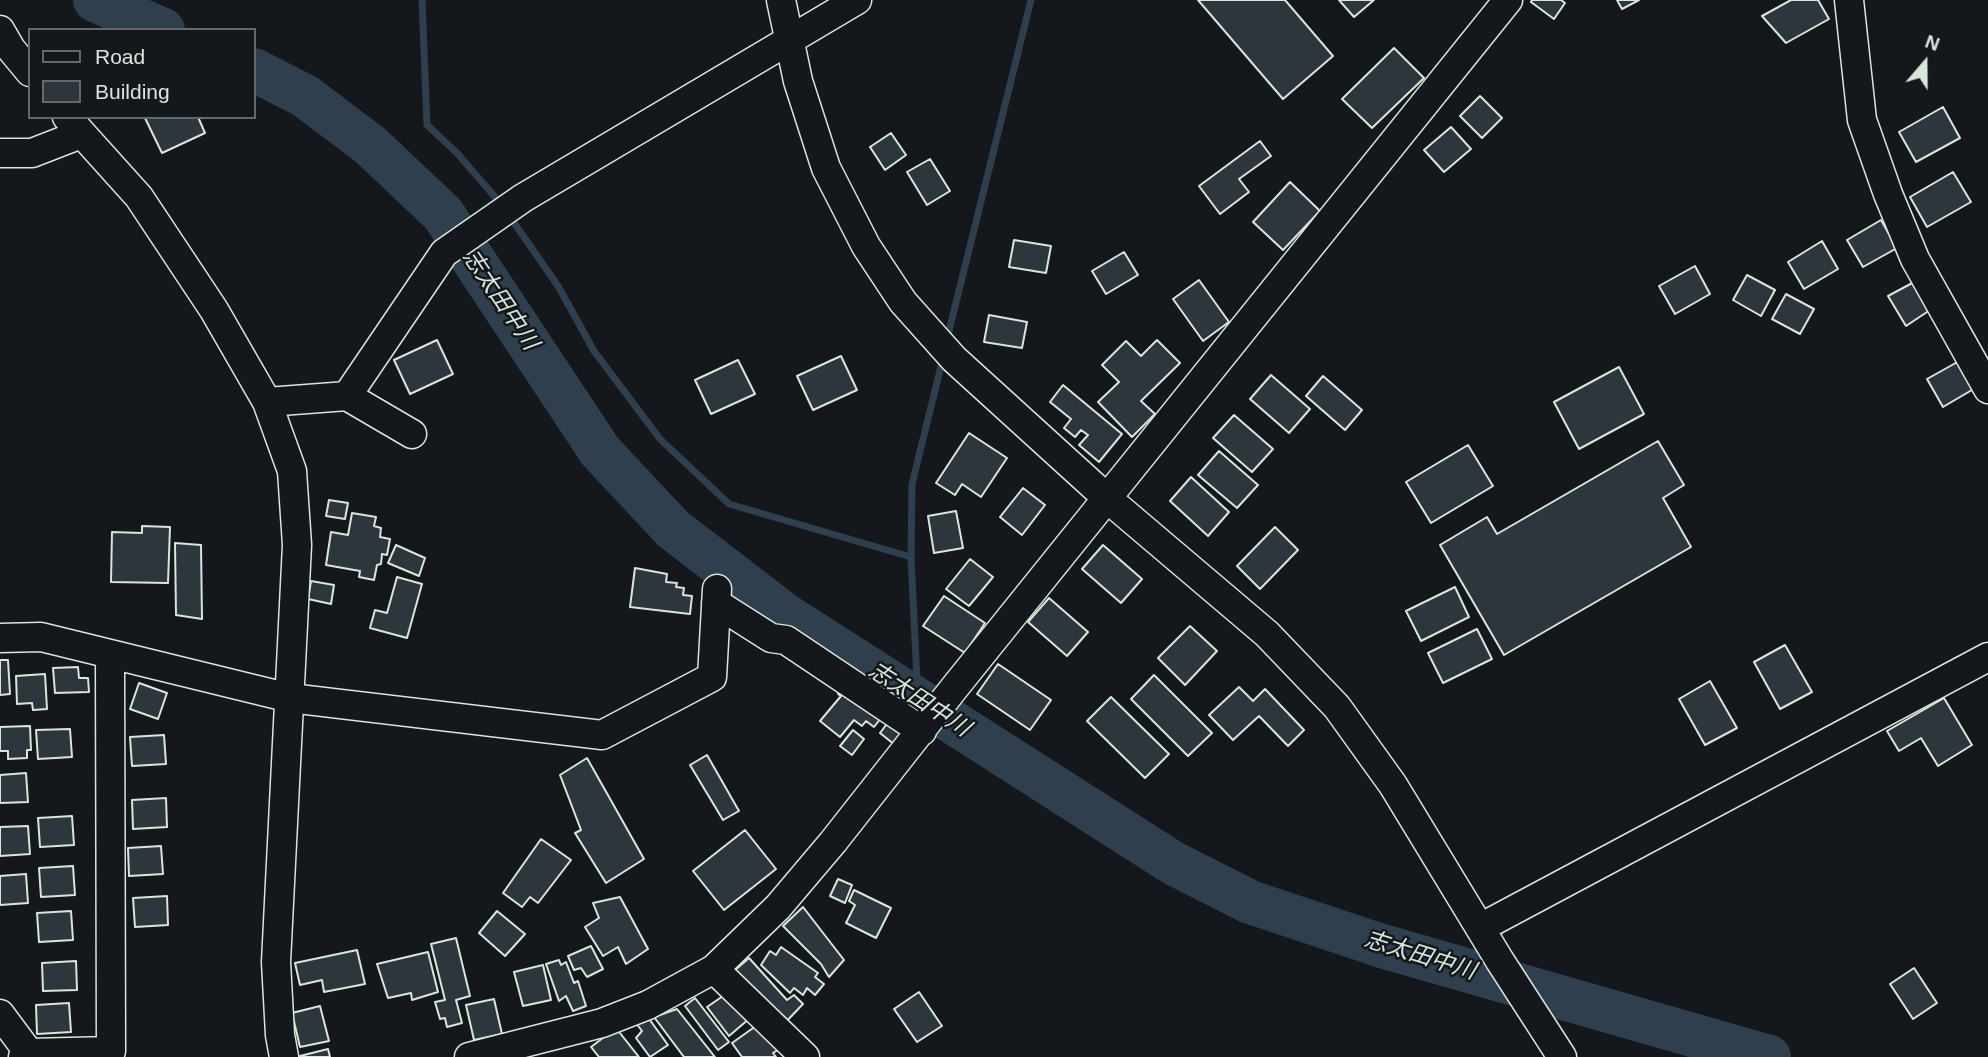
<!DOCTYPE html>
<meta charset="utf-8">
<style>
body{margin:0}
#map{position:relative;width:1988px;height:1057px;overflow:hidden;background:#14181c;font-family:Helvetica,sans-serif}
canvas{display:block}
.legend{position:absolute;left:28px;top:28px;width:228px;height:91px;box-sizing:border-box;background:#14181c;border:2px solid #626a69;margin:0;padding:9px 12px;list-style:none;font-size:21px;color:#d8e6dc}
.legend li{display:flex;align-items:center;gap:14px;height:35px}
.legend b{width:35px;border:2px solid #626a69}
.north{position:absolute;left:1890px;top:28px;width:70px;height:70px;-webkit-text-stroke:5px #14181c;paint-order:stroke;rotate:20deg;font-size:19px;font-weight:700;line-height:28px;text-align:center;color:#d8e6dc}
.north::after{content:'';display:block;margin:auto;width:24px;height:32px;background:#d8e6dc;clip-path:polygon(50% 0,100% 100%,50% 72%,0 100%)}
</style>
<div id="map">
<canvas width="1988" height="1057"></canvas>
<ul class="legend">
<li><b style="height:9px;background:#14181c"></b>Road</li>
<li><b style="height:19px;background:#2c363c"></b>Building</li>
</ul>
<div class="north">N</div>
</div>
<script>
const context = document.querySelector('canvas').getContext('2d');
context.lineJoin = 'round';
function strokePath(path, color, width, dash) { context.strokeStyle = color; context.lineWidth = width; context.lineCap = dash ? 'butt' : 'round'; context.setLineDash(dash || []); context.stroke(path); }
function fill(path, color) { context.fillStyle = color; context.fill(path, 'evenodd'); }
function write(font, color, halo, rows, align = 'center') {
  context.font = font + ' Helvetica,"Noto Sans JP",sans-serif'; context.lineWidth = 5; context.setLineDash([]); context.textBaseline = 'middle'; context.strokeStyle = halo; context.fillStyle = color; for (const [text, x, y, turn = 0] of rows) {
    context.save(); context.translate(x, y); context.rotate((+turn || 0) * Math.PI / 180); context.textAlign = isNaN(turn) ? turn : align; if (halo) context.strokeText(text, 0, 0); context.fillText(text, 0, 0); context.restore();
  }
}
strokePath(new Path2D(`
 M422 0 427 125 457 153 501 204
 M508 214 558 286 594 351 660 439 729 504 911 557
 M947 339 1031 0
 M918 701 911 557 912 484 943 358`), '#2f3f4d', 7);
strokePath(new Path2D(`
 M95 0 163 30
 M254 70 305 96 370 145 443 214 600 451 673 529 785 615 1173 863 1250 902 1382 946 1769 1057`), '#2f3f4d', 44);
const building = new Path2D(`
 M1198 0H1285L1333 56 1283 99Z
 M1339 0H1374L1354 17Z
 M1532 0H1561L1565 3 1554 19 1531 2Z
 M1617 0H1639L1622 9Z
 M1791 0H1818L1829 19 1786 43 1762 16Z
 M1394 48 1424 78 1372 128 1342 99Z
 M1480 96 1502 118 1482 138 1460 116Z
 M1943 107 1960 138 1916 162 1899 132Z
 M148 117H198L205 133 162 153 145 118Z
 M1451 127 1471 149 1444 172 1424 150Z
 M891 133 906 155 885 170 870 147Z
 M1260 141 1271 156 1239 179 1249 192 1220 214 1199 186Z
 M930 159 950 191 927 205 907 172Z
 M1953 172 1971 202 1927 227 1910 197Z
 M1290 182 1320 211 1283 250 1253 222Z
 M1881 220 1897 248 1863 267 1847 240Z
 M1014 240 1051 246 1046 273 1009 267Z
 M1822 241 1838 269 1804 289 1788 262Z
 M1124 252 1138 275 1106 294 1092 271Z
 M1695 266 1710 294 1675 314 1659 286Z
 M1747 275 1775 290 1761 316 1733 300Z
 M1199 280 1229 322 1203 341 1173 299Z
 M1916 281 1933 308 1906 326 1888 296Z
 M1786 294 1814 309 1800 334 1772 319Z
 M989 315 1027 322 1022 348 984 342Z
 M437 340 453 374 410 394 394 360Z
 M1157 340 1180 363 1141 401 1155 414 1132 437 1098 402 1119 382 1102 365 1126 341 1141 356Z
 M841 356 857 390 813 410 797 376Z
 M738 360 755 394 711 414 695 380Z
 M1961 360 1977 387 1943 407 1927 379Z
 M1619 367 1644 414 1579 449 1554 402Z
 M1271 375 1310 409 1289 433 1250 399Z
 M1323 376 1362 410 1345 430 1306 396Z
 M1063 385 1122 434 1099 462 1079 445 1088 435 1081 430 1075 437 1064 428 1071 419 1050 402Z
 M1234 415 1273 449 1252 472 1213 438Z
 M969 433 1007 458 981 497 962 484 955 495 936 483Z
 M1658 441 1684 485 1663 498 1691 547 1504 655 1440 545 1487 517 1497 534Z
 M1468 445 1493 486 1431 523 1406 482Z
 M1219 451 1258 485 1237 508 1198 475Z
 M1191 477 1229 512 1208 536 1170 501Z
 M1023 488 1045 505 1022 535 1000 517Z
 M329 500 348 503 345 519 326 516Z
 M956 511 963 548 934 553 928 516Z
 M352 513 376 517 374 526 381 528 380 537 390 539 387 555 382 554 381 564 377 565 374 580 359 577 360 571 326 565 331 532 348 535Z
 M142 526 170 527 168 583 111 582 112 532 142 533Z
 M1275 527 1298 550 1260 589 1237 566Z
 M175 543 201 545 202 619 176 615Z
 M396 545 425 558 419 576 388 563Z
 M1103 545 1142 579 1121 603 1082 569Z
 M970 559 993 577 969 606 946 589Z
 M635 568 667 574 666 582 677 583 676 587 684 588 683 595 692 596 690 614 630 607Z
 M397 577 422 584 407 638 370 628 375 610 387 613Z
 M311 581 334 585 331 604 308 599Z
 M1455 587 1469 617 1421 641 1406 611Z
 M944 596 985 623 965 653 923 626Z
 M1049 598 1088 632 1067 656 1028 622Z
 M1190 626 1217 651 1185 685 1158 658Z
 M1477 629 1492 659 1443 683 1428 653Z
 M1785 645 1812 692 1780 709 1754 662Z
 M0 660H8L10 694 0 695Z
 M998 664 1051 700 1030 730 977 694Z
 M78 667 79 678H88L89 692 55 693 53 668Z
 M45 674 47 709 33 710 32 703 17 704 16 676Z
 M1154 675 1212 733 1188 756 1131 699Z
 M1710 681 1737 728 1705 745 1679 699Z
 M139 683 167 693 158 719 130 709Z
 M846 684 884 714 874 727 866 721 862 726 854 720 840 737 820 721 841 696 838 694Z
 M1239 687 1253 701 1265 689 1304 730 1288 746 1259 716 1233 740 1209 715Z
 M1111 697 1169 754 1145 778 1087 721Z
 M1944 698 1972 745 1938 766 1921 738 1899 751 1887 731Z
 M893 716 908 729 895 745 880 733Z
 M30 726 31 750H27V758L8 759V751H0V727Z
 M70 729 72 757 38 759 36 730Z
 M853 730 864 739 852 755 840 746Z
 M164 735 166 764 132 766 130 737Z
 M707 755 739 811 723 820 690 765Z
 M587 758 644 859 606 883 575 833 581 830 560 775Z
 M26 773 28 802 0 803V775Z
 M166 798 167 827 133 829 132 800Z
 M72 816 74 845 40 847 38 818Z
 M28 826 30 854 0 856V827Z
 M745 830 776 869 724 910 693 871Z
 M541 839 571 860 538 903 530 897 522 907 503 893Z
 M161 846 163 874 129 876 128 848Z
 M73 866 75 895 41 897 39 868Z
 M26 874 28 903 0 905V876Z
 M838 879 852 885 845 903 830 896Z
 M854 890 891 908 876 938 846 923 855 905 849 901Z
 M167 896 168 925 135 927 133 898Z
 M620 897 648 949 626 964 618 947 603 956 585 927 599 918 593 903Z
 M803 907 844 960 829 977 821 964 783 926Z
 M71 911 73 940 39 942 37 913Z
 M497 911 525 934 505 956 479 933Z
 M456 938 470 996 456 1000 462 1023 447 1027 445 1018 440 1019 435 1002 445 1000 431 944Z
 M591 946 603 969 587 977 581 968 574 970 568 956Z
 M781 947 818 973 815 977 824 984 815 995 807 988 803 995 794 988 790 993 761 965 770 951 776 955Z
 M357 950 365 984 324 992 322 980 300 985 295 963Z
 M428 952 438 992 412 1000 411 993 388 998 377 964Z
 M749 958 787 1000 794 995 803 1004 782 1026 734 971Z
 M559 960 561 965 566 962 574 983 578 981 586 1006 573 1011 566 996 559 1001 546 964Z
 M76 961 77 990 43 991 42 963Z
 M543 965 551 1000 523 1006 514 972Z
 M1914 968 1937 1003 1913 1019 1890 984Z
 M919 992 942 1026 917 1042 894 1009Z
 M723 996 730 1004 734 1000 750 1018 729 1036 707 1007Z
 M695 998 729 1042 718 1050 685 1006Z
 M494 999 502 1034 474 1040 466 1005Z
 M69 1003 71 1032 37 1034 36 1005Z
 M320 1006 329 1041 300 1047 292 1013Z
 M677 1009 715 1057H684L654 1017Z
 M647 1016 668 1045 650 1057 636 1038 642 1031 636 1023Z
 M763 1021 781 1048 773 1053 776 1057H742L732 1043Z
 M616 1028 639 1057H599L591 1047Z
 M328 1049 330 1057H300V1056Z`);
fill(building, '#2c363c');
strokePath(building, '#d8e6dc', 2);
const minor = new Path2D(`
 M781 0 798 81 826 168 866 246 903 302 954 359 1108 499 1267 634 1337 707 1393 785 1500 961 1562 1057
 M1849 0 1862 120 1888 194 1915 259 1988 389
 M0 30 11 49 30 72
 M67 117 139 197 214 310 267 402 292 471 297 545 276 962 280 1035 284 1057
 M0 153H32L81 134
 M347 396 444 253 523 198 857 0
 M267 402 347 396 412 434
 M716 603 771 638 786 640 922 731
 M0 638 41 637 290 698 602 735 712 677 717 589
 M1480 928 1988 657
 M714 969 805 1057
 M0 1014 29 1053
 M23 1057 29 1053 111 1051 110 656
 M469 1057 602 1023 648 1005 714 969 778 907 833 842 955 687 1508 0`);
strokePath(minor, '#d8e6dc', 31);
strokePath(minor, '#14181c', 28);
write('italic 23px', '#d8e6dc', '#14181c', [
 ["志太田中川",500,300,56],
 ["志太田中川",919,700,33],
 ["志太田中川",1420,956,17]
]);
</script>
